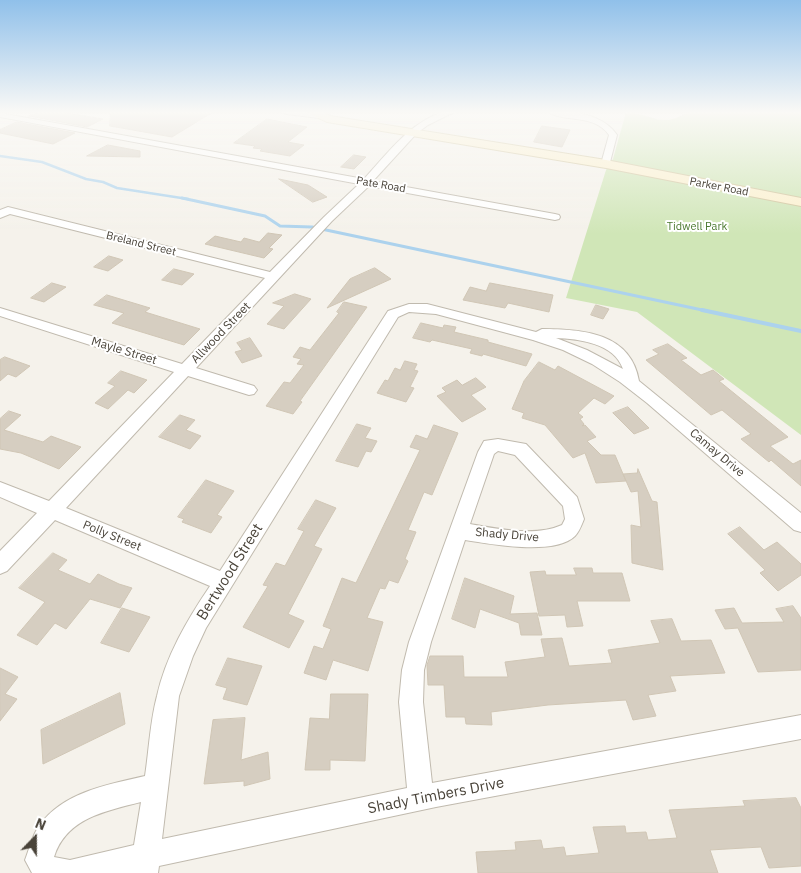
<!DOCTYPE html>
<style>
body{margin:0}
#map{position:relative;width:801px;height:873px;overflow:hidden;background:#f5f2eb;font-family:"IBM Plex Sans",sans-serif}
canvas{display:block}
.north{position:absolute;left:10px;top:813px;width:50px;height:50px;-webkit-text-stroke:4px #fff;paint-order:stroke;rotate:22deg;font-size:14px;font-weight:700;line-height:20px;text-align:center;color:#494339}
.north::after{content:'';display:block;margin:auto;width:18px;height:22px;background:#494339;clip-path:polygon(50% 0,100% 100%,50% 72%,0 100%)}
</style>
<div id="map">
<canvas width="801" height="873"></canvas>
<div class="north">N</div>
</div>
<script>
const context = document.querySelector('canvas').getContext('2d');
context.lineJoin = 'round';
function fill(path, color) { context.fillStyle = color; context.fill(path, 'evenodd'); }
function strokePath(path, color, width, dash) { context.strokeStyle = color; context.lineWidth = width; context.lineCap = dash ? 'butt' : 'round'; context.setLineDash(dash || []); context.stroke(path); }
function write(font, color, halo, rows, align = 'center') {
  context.font = font + ' "IBM Plex Sans",sans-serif'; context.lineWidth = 4; context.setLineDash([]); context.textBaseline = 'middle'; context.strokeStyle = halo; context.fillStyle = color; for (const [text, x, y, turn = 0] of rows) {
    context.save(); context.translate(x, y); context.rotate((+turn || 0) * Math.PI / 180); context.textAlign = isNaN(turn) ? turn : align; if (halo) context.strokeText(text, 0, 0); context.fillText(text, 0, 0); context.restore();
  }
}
fill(new Path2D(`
 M626 112C654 114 660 129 688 112H801V435L637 312 566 298 606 170 613 159Z`), '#d0e6b7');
strokePath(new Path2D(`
 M0 156 42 162 86 179 103 182 117 188 188 199`), '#acd2ed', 2.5);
strokePath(new Path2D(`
 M182 198 265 216 280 226 312 227 707 311`), '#acd2ed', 3);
strokePath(new Path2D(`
 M702 310 801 331`), '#acd2ed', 4);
const building = new Path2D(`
 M40 112H60L103 119 87 127 29 116Z
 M111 112H213L172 137 110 126Z
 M267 119 307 127 288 142 304 145 290 156 260 151 262 149 253 148 255 146 234 143Z
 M17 122 75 133 53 144 0 133V130Z
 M542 126 570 130 562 147 534 142Z
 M108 145 140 151V157L87 156Z
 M354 155 366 157 354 169 341 167Z
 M279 179 308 185 327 197 313 202Z
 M268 233 282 235 269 248 273 249 264 258 205 244 215 236 241 242 244 238 259 242Z
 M109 256 123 260 108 271 94 267Z
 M375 268 391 279 327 308 350 279Z
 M174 269 194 274 182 285 162 280Z
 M52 283 66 287 44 302 31 298Z
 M490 283 553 295 549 312 508 303 505 308 463 300 470 287 486 291Z
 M295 294 311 299 284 329 267 324 284 306 273 303Z
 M107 295 150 308 145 312 200 329 184 345 112 323 124 313 94 305Z
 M344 302 367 307 300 401 302 402 293 414 266 406 284 382 290 383 304 365 297 364 301 359 293 357 300 347 310 350 339 313 337 312Z
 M596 305 609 309 603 319 591 315Z
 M421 323 443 328 444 325 456 327 454 332 488 340V342L532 354 526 366 483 354 482 356 470 353 472 349 432 340 430 342 413 338Z
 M250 338 262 356 242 363 235 352 242 350 237 343Z
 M668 344 687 358 681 360 701 375 713 370 724 379 719 381 788 437 770 446 793 464 801 460V486L771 460 769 462 741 439 751 434 722 410 711 415 646 360 659 354 653 350Z
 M5 357 30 366 16 377 8 374 0 381V360Z
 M405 361 417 364 414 370 418 371 410 387 414 388 406 402 377 393 385 380 388 381 395 368 400 370Z
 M539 362 555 370 558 366 614 396 605 404 594 398 578 413 583 417 580 419 584 424 582 426 585 425 596 437 587 441 601 455H615L626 481 596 483 585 453 573 458 545 425 522 418 524 413 512 409 524 381Z
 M121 371 147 380 134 393 128 390 108 409 95 403 115 386 108 383Z
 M476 378 486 387 471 395 486 409 462 422 437 396 446 392 442 388 457 380 462 385Z
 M628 407 649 428 634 434 613 413Z
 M9 411 21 415 4 430 43 442 51 436 81 447 59 469 21 453 0 449V419Z
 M180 415 195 420 186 430 201 436 190 449 159 437Z
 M357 424 371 428 365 438 377 441 371 452 366 451 358 467 336 461Z
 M434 425 458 433 432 495 424 492 408 530 416 532 405 559 408 561 398 583 389 580 385 589 380 588 367 618 383 622 368 671 333 660 326 680 304 673 314 646 323 649 331 629 323 626 342 578 356 583 420 450 410 447 416 435 427 439Z
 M638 469 652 501 657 502 663 570 632 563 631 525 641 527 638 491 631 492 623 474 637 473Z
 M206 480 234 491 217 515 222 517 211 533 182 522 184 519 178 517Z
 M316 500 336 508 314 546 322 549 288 614 304 621 289 648 243 627 268 586 263 585 276 563 285 566 304 531 298 529Z
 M740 527 764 550 777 542 801 564V575L778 591 760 573 765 570 728 534Z
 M53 553 67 560 58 570 90 584 98 574 119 584 132 588 120 608 90 599 66 629 55 623 37 645 17 635 45 602 19 588Z
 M574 568H592L593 573H622L630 601H577L583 626 567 627 565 615 539 616 530 572 545 571 546 575H576Z
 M465 578 514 596 510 614 537 613 542 635H521L519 623 480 609 475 628 452 619Z
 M793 606 801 618V670L758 672 738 628 725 629 715 610 734 608 742 623 784 622 776 609Z
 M122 608 150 617 129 652 101 643Z
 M672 619 681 641 711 640 725 673 670 676 676 691 648 695 656 716 633 720 626 700 548 705 491 712 492 725 466 724 465 717H446L444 685H428L427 665 430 656H463L464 677H508L505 662 545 657 541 639 562 638 569 666 612 663 608 650 660 643 651 621Z
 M228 658 262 666 247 705 223 699 227 688 216 685Z
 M0 668 18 677 5 694 17 699 0 721Z
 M120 693 125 724 43 764 41 730Z
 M331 694H368L365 761 330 760V770H305L310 718 329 719Z
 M245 718 241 760 268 752 270 779 244 786V781L204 784 213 720Z
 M796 798 801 808V866L769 868 761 847 710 850 718 873H478L476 852 516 850 515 842 541 840 543 849 564 847 566 856 599 853 593 827 625 826 626 833 646 832 648 840 677 838 669 810 745 806 743 801Z`);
fill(building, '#d6cec1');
strokePath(building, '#d0c6b5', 1);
const street = new Path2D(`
 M283 112H304L323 116 319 118 287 114Z
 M443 112H454L428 125 417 133 373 181 555 214 559 215 560 217 559 219 555 220 369 186 332 221 196 368 254 386 257 390 254 394 249 395 188 376 66 508 220 571 388 311 409 304H427L536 332 542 329C583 329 631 333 639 381L801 513V532L794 530 647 403 620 382 592 364 563 350 533 340 436 314 409 312 398 317 206 628 193 656 179 696 162 839 407 788 399 702 402 670 409 642 478 452 484 441 498 439 526 444 577 497 584 519C582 524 579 532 575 536 555 556 490 544 465 540L431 642 424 670 423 702 432 783 801 715V739L436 807 159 866 158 873H32L25 860C29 850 31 840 36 831 58 793 106 785 145 776 149 750 150 722 157 696 166 656 187 620 210 586L55 520 7 571 0 574V551L37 513 0 497V482L49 501 174 372 0 316V308L182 364 265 278 10 214 0 218V210L8 207 270 272 324 217 359 184 0 117V113L364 179C388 153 409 123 443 112ZM556 338C579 339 614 343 623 369L587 350ZM498 451 515 455 563 506 565 519 562 525C535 537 498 529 470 524L494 454ZM141 802 134 845 70 860 54 857C66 818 106 811 141 802Z
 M548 112C572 110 603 114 617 135L609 166 606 167 601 164 609 135C594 113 564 123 548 112Z`);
const secondary = new Path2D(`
 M309 112H322L330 116 606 160 801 198V206L606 168 327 122 310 114Z`);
strokePath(street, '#c0baae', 2);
strokePath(secondary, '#d1c59d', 2);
fill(street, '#fff');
fill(secondary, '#fcf1ce');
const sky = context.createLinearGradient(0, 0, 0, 234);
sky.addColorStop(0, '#90c0ea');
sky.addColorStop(0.48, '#faf9f6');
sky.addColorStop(1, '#faf9f600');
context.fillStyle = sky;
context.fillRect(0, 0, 801, 234);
write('11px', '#494339', '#fff', [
 ["Pate Road",381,185,10],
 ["Parker Road",719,187,11],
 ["Breland Street",141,244,14]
]);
write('11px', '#4a782f', '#fff', [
 ["Tidwell Park",697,227]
]);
write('12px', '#494339', '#fff', [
 ["Allwood Street",221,333,-46],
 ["Mayle Street",124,351,17],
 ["Camay Drive",717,453,40],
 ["Shady Drive",507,535,5],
 ["Polly Street",112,536,22]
]);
write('15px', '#494339', '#fff', [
 ["Bertwood Street",230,572,-58],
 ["Shady Timbers Drive",436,796,-11]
]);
</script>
